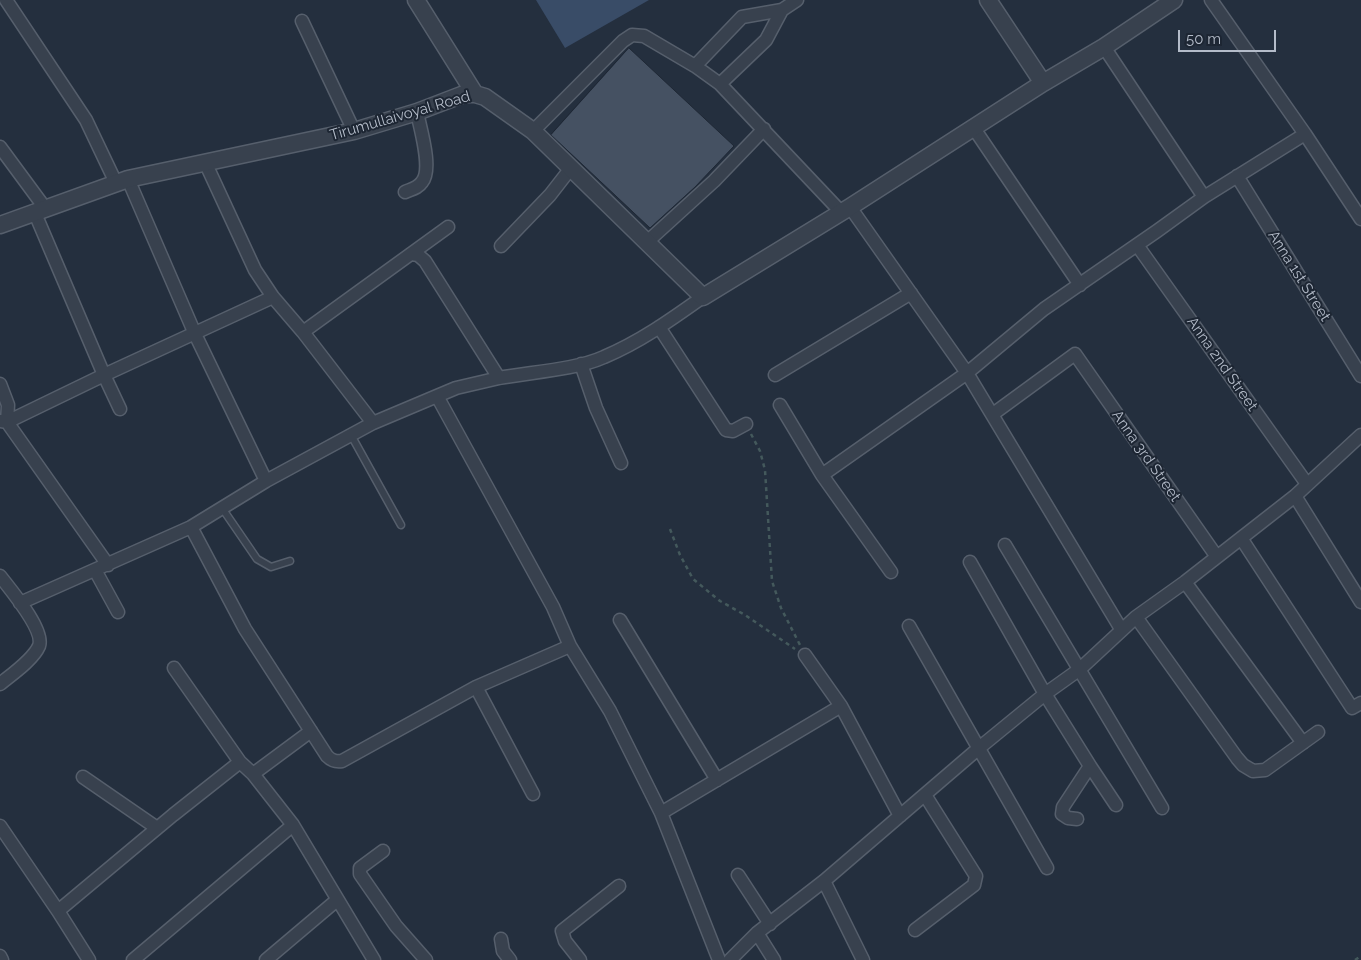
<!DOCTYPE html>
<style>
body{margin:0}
#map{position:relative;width:1361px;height:960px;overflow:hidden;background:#242f3e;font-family:Raleway,sans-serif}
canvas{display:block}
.scale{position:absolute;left:1178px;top:30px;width:98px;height:22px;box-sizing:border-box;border:2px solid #b4bcc9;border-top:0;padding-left:6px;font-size:15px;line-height:18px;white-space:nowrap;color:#b4bcc9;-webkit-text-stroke:4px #1d2633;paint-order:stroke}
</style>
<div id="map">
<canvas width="1361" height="960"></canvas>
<div class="scale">50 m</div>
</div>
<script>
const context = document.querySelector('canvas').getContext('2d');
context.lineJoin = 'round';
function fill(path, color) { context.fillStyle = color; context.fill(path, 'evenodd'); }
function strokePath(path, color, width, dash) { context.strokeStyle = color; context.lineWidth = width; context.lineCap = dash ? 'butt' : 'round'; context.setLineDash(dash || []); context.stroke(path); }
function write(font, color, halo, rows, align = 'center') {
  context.font = font + ' Raleway,sans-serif'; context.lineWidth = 4; context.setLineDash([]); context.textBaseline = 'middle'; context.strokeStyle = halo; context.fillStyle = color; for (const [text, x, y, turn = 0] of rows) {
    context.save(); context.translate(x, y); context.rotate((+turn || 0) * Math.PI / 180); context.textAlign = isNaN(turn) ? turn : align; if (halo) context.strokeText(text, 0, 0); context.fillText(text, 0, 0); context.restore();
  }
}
fill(new Path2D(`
 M536 0H649L565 48Z`), '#394c67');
const building = new Path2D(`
 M629 48 734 146 695 187 650 228 551 135Z`);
fill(building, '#455162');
strokePath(building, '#1f2835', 1);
const service = new Path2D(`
 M351 435 401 525
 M222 508 257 559 271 567 290 561`);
const minor = new Path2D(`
 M6 0 86 120 116 183
 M797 0 782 10 742 17 695 66 720 84 841 212
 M1211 0 1305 134 1361 219
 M302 21 354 131
 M1104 47 1204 197
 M720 84 766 40 782 10
 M973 127 1080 285
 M533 131 623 41 632 35 644 36 695 66
 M0 147 45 208
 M205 162 255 270 273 297 303 332 448 227
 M1237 176 1361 376
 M128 179 195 334 266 481
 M405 192C412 189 418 188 422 182 433 169 420 128 417 112
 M34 211 104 375 273 297
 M647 242 714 181 764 129
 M1137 245 1307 484
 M501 246 550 195 571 168
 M412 254 418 255 425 261 499 378C531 372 575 370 604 357 640 342 672 319 703 297
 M659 327 726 430 733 431 746 424
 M303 332 373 423 266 481 191 527 245 629 327 756C332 761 336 762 342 761L476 687 533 794
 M581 364 596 408 621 463
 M775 375 911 293
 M0 384 8 405 7 422 108 565
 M437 396 456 388 499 378
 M780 405 822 475 891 572
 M993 414 1075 354 1217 557
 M0 421 7 422 104 375 120 409
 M373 423 437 396 553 607 570 646 610 711 661 813 719 960
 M822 475 967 373 850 207
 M1295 496 1361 602
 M1241 538 1352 708 1361 703
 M1005 545 1162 808
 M970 562 1045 694 1090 766 1063 807 1062 814 1068 818 1077 819
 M95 570 118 612
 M0 576C10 589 45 630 39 646 33 660 11 675 0 684
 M1185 582 1303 743
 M20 603 191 527
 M1136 617 1237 758 1243 765 1253 771 1265 770 1318 732
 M620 620 717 780
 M909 626 1047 868
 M1121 629 967 373 1044 309 1157 231 1204 197 1305 134
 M805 655 841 706 900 816
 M174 668 240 762
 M476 687 570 646
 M1090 766 1116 805
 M253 774 311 731
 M83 777 157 828
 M661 813 841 706
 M0 826 58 911
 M383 851 360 868V874L396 926 426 960
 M738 875 770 924
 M824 881 863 960
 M915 930 974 885 976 876 925 795
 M757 933 774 960
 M501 939 503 951 510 960
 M0 956 2 960
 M89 960 58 911 173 815 240 762 253 774 293 825 374 960
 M133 960 293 825
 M266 960 337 900
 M580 960 565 941 562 931 619 886
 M730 960 757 933 824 881 979 748 1045 694 1080 669 1136 617 1185 582 1295 496 1361 435`);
const tertiary = new Path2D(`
 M416 0 475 94
 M988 0 1043 83
 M0 225 128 179 354 131 417 112 464 94H475L485 97 533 131 703 297 850 207 1043 83 1104 47 1174 0`);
strokePath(service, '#565f6c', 9);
strokePath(minor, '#565f6c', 15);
strokePath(tertiary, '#565f6c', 19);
strokePath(new Path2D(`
 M751 434 760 451 765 470 772 581 781 608 800 645
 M670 529 680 555 693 579 720 601 745 615 795 649
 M1355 960 1361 956`), '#44595c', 2.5, [4, 4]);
strokePath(service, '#38414e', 6);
strokePath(minor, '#38414e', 12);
strokePath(tertiary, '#38414e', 16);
write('15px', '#b4bcc9', '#1d2633', [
 ["Tirumullaivoyal Road",400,116,-16],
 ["Anna 1st Street",1299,276,58],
 ["Anna 2nd Street",1222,364,55],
 ["Anna 3rd Street",1146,456,55]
]);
</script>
